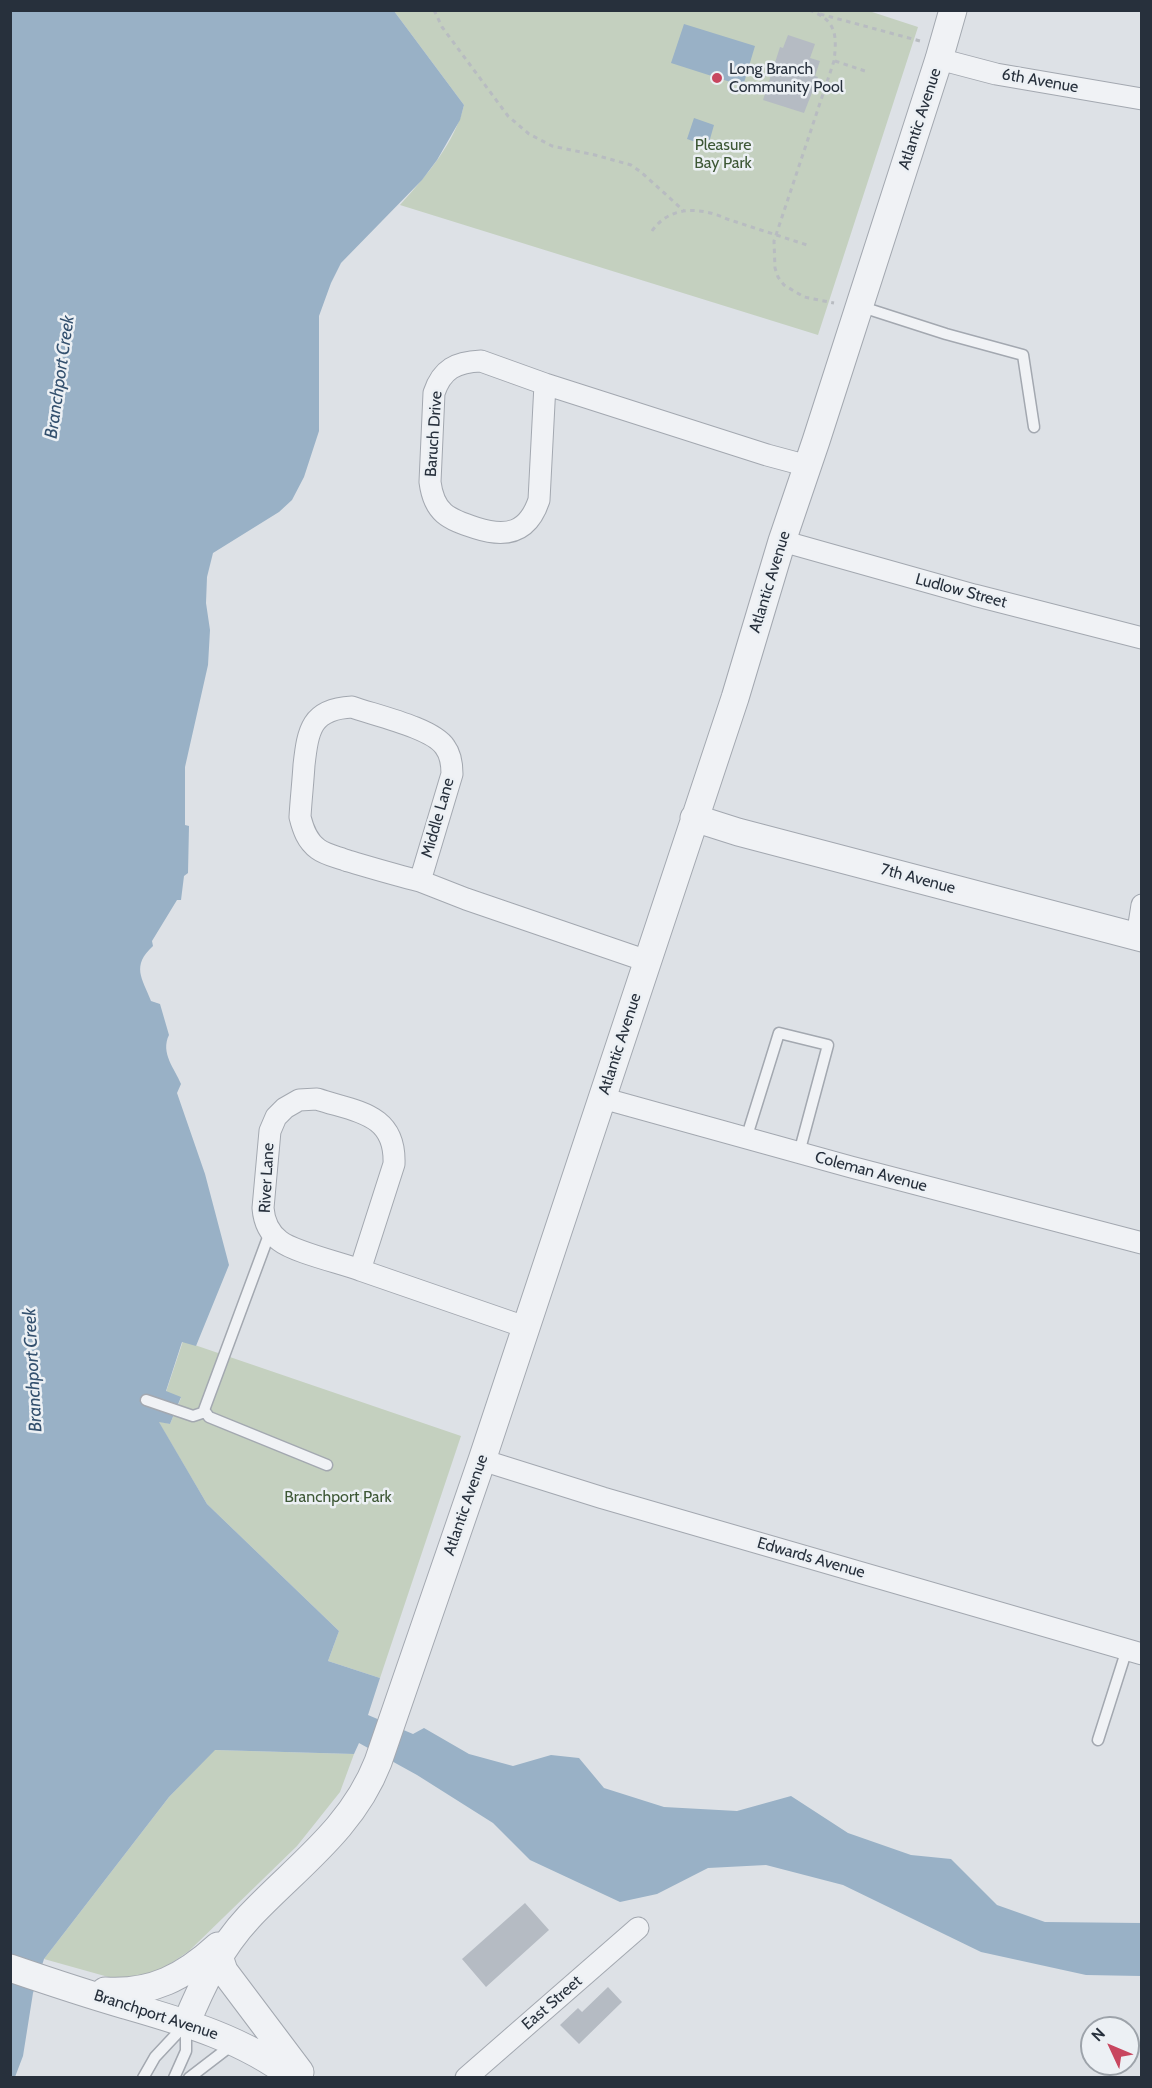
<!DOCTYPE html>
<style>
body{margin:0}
#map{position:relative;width:1152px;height:2088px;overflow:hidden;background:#dde1e6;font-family:Cabin,sans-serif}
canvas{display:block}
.frame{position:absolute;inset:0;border:12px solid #27303c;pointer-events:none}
.north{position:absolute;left:1080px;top:2016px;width:60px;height:60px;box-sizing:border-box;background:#ecf0f4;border:2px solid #9da3aa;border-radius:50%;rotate:314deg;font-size:16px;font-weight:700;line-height:24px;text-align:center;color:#27303c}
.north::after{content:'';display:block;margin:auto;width:21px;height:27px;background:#c8465f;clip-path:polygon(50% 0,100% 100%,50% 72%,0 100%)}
</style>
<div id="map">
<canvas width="1152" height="2088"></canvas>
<div class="frame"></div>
<div class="north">N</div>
</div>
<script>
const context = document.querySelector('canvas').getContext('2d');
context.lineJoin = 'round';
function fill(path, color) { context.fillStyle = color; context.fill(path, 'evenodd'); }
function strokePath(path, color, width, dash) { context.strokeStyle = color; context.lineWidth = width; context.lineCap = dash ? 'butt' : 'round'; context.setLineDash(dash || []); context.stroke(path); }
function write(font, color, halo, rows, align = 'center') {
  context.font = font + ' Cabin,sans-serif'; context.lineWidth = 5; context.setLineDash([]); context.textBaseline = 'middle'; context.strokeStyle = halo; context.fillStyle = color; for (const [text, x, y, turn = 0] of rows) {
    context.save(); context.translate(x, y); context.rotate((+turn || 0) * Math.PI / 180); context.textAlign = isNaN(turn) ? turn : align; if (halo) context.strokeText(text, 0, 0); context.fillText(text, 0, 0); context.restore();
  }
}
fill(new Path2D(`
 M866 10 918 27 818 335 400 205C426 176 455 143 464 105L394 11Z
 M183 1341 461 1436 380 1678 328 1661 339 1631 207 1504 158 1421 170 1424 181 1398 166 1392Z
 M214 1750 354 1754 340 1792 297 1846 189 1951 158 1972 135 1977 112 1978 44 1959 169 1797Z`), '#c4d0bf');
fill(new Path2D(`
 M11 11H394L464 105 460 120 437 160 422 180 341 263 331 283 319 316V431L304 477 292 500 279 512 213 553 207 577 206 603 210 630 208 665 185 767V825L189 826 188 873 184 876 181 900H177L152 941 153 946C131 966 142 978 151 1001L160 1004 169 1035C160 1053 175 1069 181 1084L177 1093 205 1174 229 1265 196 1346 182 1342 166 1391 181 1397 170 1424 159 1422 207 1504 339 1631 328 1661 380 1678 368 1715 413 1734 424 1728 469 1754 513 1766 551 1755 579 1758 604 1788 664 1807 737 1811 791 1796 848 1833 911 1855 951 1859 997 1905 1045 1922 1141 1923V1976L1086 1975 981 1952 843 1885 766 1865 708 1868 657 1894 620 1902 530 1860 493 1823 417 1775 359 1743 354 1754 215 1750 169 1797 44 1959 33 1993 23 2056 15 2077 11 2078Z
 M684 24 755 46 743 86 671 63Z
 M694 118 714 125 708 146 687 139Z`), '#99b1c6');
fill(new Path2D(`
 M788 35 815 44 810 58 820 61 815 76 818 77 804 113 763 100 780 47 783 48Z
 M525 1903 549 1930 486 1987 462 1959Z
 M608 1987 622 2002 579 2044 560 2025 578 2008 582 2012Z`), '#b5bbc3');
const service = new Path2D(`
 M859 306 946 334 1023 355 1034 427
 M746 1139 779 1033 828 1045 799 1153
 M270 1232 204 1410 209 1417 327 1465
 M146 1400 193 1416 205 1412
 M1098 1740 1127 1649
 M143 2078 155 2057 184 2026
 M174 2078 186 2051V2024
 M189 2078 232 2045`);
const minor = new Path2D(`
 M939 59 996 74 1142 99
 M481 361 545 384 539 500C528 533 507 538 476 528 448 519 434 513 430 482L434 393C442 369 456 362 481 361Z
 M545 384 767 455 808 466
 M782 541 974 595 1142 638
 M352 707C374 715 433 728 445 747 451 755 452 764 452 774L420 881C395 875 372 868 348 861 338 857 326 855 318 849 307 841 303 829 300 817 301 799 303 782 304 765 308 730 311 709 352 707Z
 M420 881 466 899 647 961
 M1137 937 1142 905
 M602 1098 851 1167 1142 1243
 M317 1099C356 1112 396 1113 394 1164L360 1270C341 1263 294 1252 280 1241 269 1233 264 1221 263 1208L270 1131 276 1117 285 1108 299 1100Z
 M360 1270 525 1327
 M482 1460 603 1498 1142 1654
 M466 2078 638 1928`);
const tertiary = new Path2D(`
 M694 818 738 832 1142 938
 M219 1956 224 1971 300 2072
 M10 1968C48 1981 87 1994 125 2005 184 2022 244 2039 294 2078
 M105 1991C152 1994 184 1977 218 1946
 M186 2024C202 1985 220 1948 249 1917 296 1867 352 1829 378 1762L482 1460 735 698 782 541 816 441 939 59 953 10`);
strokePath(service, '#a3a8b0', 13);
strokePath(minor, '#a3a8b0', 23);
strokePath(tertiary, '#a3a8b0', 29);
strokePath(new Path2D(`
 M434 10 442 27 508 116 529 134 552 146 595 155 631 165 641 172 684 211
 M809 10C837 20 837 36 834 61L774 241 775 268 778 277 784 285 804 297 834 303
 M820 14 920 41
 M835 61 865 71
 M652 231C670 205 701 207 727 219L807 245`), '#b8bcc1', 3, [4.5, 4.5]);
strokePath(service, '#f0f2f5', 10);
strokePath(minor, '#f0f2f5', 21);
strokePath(tertiary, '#f0f2f5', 27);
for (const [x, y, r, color] of [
 [717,78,6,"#c8465f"]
]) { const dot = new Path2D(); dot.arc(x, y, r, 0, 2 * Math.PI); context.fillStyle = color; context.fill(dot); strokePath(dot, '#ecf0f4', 2); }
write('16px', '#27303c', '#ecf0f4', [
 ["Long Branch",729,69],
 ["Community Pool",729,87]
], 'left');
write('16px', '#27303c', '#ecf0f4', [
 ["6th Avenue",1040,81,10],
 ["Atlantic Avenue",920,119,-72],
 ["Baruch Drive",434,434,-86],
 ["Atlantic Avenue",770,582,-73],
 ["Ludlow Street",961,591,15],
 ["Middle Lane",438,818,-74],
 ["7th Avenue",918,879,15],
 ["Atlantic Avenue",620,1044,-72],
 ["Coleman Avenue",871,1172,15],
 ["River Lane",267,1178,-87],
 ["Atlantic Avenue",466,1505,-71],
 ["Edwards Avenue",811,1558,16],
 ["East Street",552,2003,-41],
 ["Branchport Avenue",156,2015,18]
]);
write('16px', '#3d5735', '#ecf0f4', [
 ["Pleasure",723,145],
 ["Bay Park",723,163],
 ["Branchport Park",338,1497]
]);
write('italic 18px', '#33506e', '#ecf0f4', [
 ["Branchport Creek",60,377,-82],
 ["Branchport Creek",33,1370,-93]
]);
</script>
